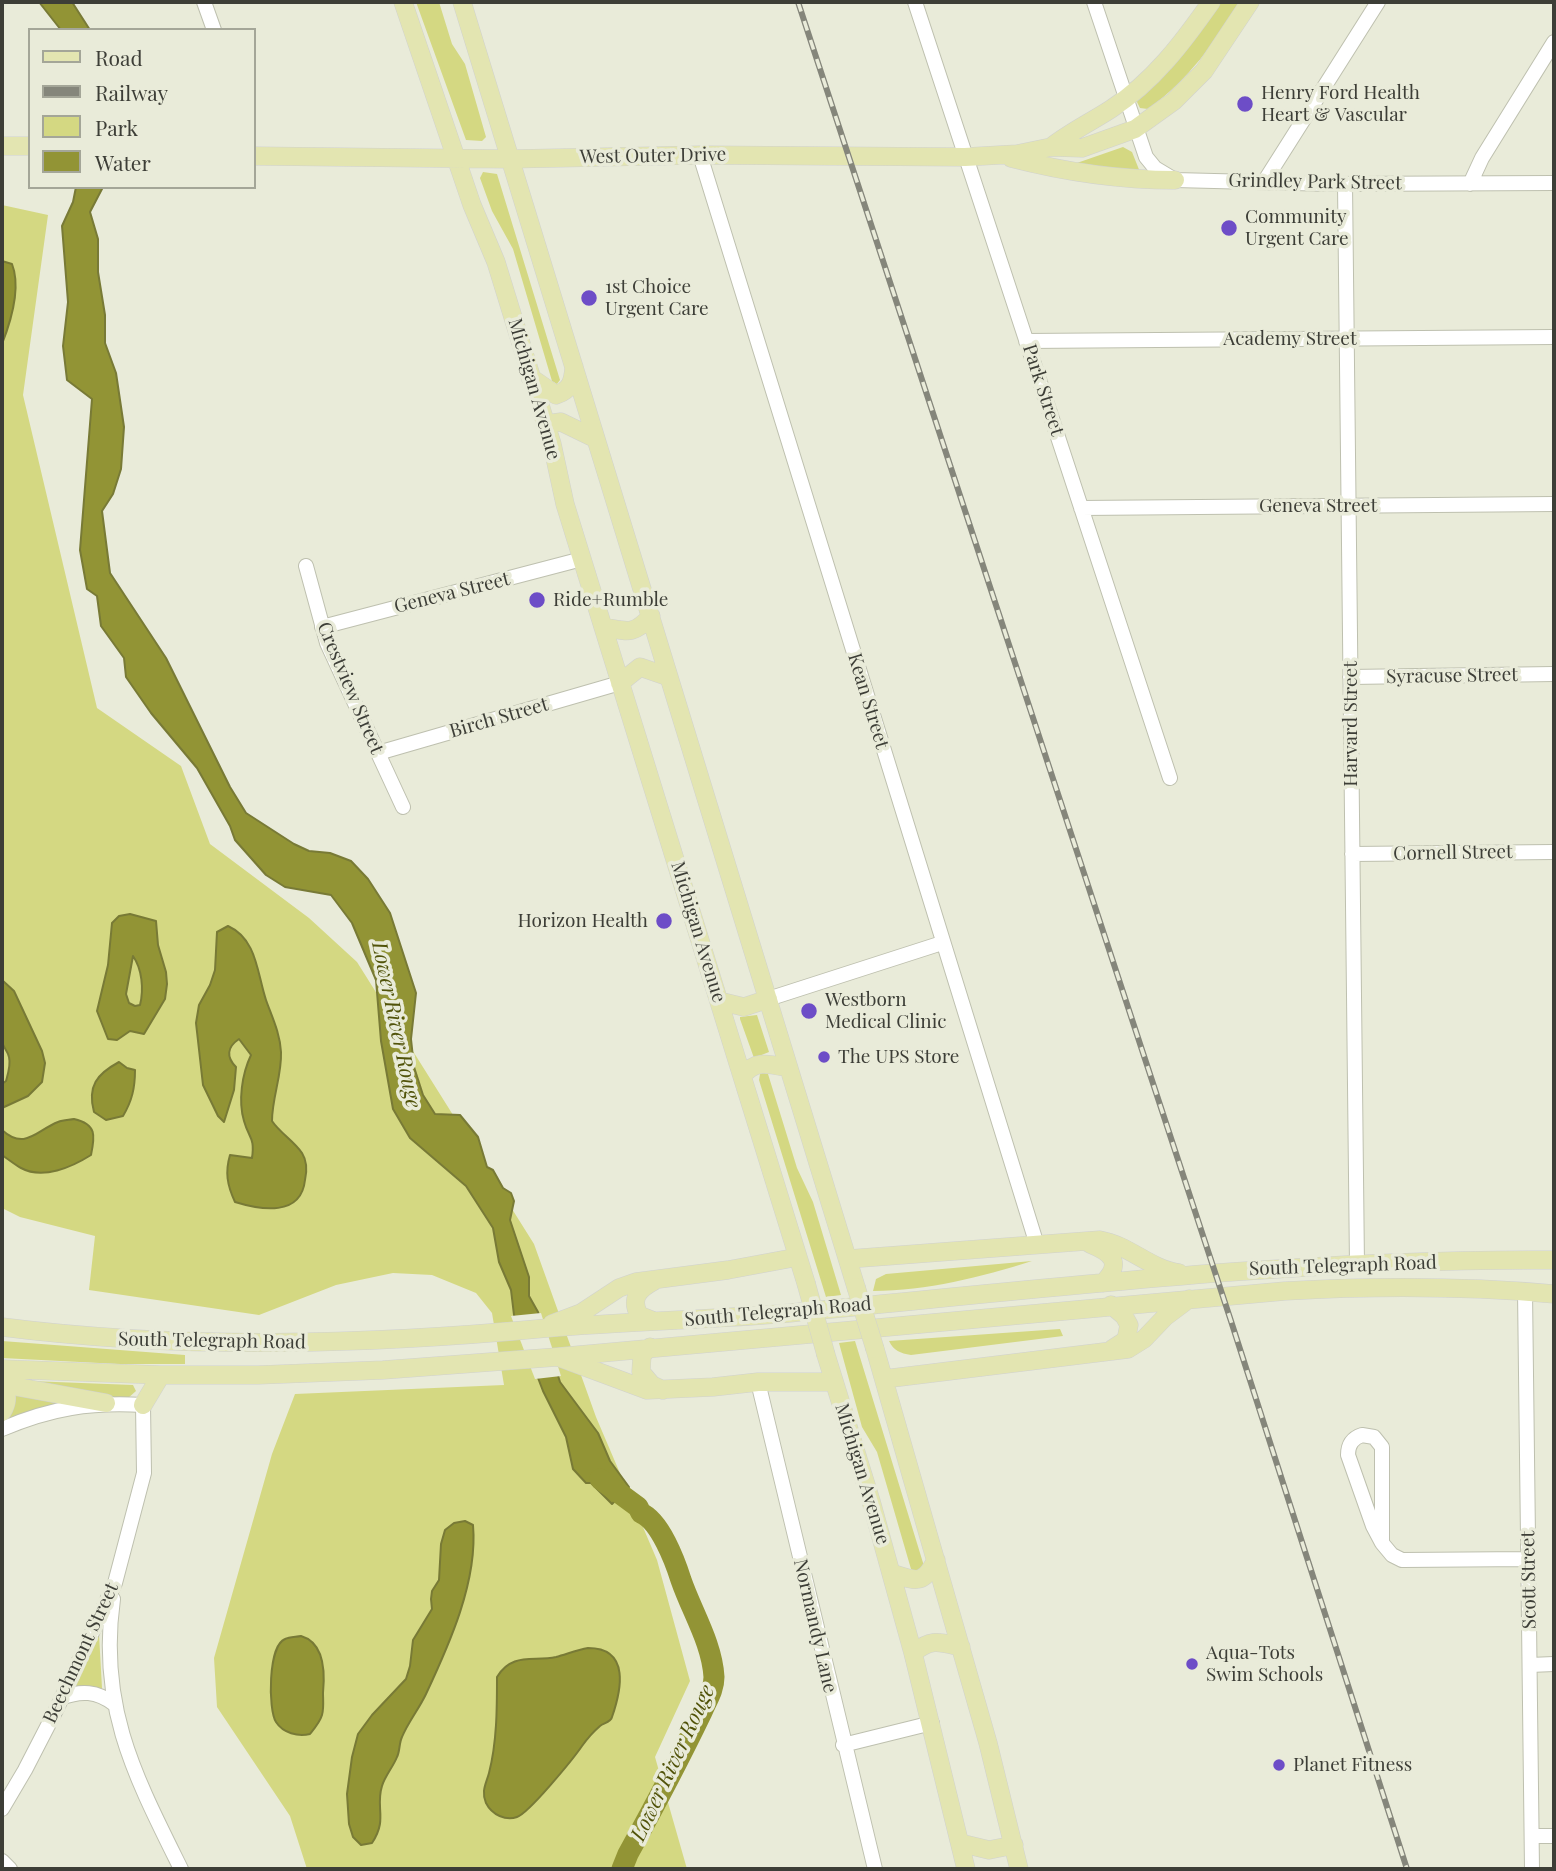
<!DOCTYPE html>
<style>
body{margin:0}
#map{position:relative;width:1556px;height:1871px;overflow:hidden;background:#e9ebd9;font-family:"Playfair Display",serif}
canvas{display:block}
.frame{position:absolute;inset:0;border:4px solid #3d3e37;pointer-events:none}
.legend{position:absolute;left:28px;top:28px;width:228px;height:161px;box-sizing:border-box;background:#e9ebd9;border:2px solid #a4a698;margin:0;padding:9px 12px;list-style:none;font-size:21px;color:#3d3e37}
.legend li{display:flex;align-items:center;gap:14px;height:35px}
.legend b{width:35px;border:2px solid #a4a698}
</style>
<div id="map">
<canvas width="1556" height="1871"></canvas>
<div class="frame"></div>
<ul class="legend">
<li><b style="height:9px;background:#e3e5b1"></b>Road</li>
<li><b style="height:9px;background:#85867b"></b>Railway</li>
<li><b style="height:19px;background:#d4d882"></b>Park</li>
<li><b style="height:19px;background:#929435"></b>Water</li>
</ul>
</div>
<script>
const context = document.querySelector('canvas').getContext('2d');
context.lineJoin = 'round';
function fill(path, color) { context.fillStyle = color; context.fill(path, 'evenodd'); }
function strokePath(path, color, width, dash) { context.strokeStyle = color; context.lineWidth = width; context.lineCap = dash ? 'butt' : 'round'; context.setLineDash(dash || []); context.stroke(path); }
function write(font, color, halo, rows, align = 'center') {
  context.font = font + ' "Playfair Display",serif'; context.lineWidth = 7; context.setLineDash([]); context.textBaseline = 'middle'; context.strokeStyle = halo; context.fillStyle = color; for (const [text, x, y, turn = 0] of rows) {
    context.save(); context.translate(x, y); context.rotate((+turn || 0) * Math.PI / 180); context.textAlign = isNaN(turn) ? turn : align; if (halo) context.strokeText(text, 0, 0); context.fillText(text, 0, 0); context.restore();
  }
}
fill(new Path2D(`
 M416 2H439L452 44 465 64 486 137 482 141 466 140Z
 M1219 2H1242C1214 42 1189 80 1148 109L1140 108 1137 102 1138 98Z
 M1123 147 1132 152 1140 172 1074 164Z
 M483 172 497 174 560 380 557 384 552 381 513 249 492 211 480 178Z
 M2 205 48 215 23 395 97 708 181 766 210 844 309 918 357 962 534 1244 596 1417 657 1560 690 1681 655 1757 687 1869H307L290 1816 217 1707 214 1658 272 1454 295 1394 504 1385 492 1313 476 1293 432 1275 393 1273 336 1285 259 1315 89 1290 95 1236 20 1217 2 1208Z
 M757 1015 769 1052 754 1058 740 1019V1017Z
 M764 1072 768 1074 797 1168 813 1202 841 1295 826 1297 759 1080 760 1074Z
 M1032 1261C981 1277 927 1291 873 1291L876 1279 886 1274Z
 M1060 1329 1063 1336 911 1355C900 1353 894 1351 889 1341Z
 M2 1341 185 1355V1364H119L2 1358Z
 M855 1341 924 1566 916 1574 911 1569 877 1452 862 1427 839 1343Z
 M30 1381 133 1385 136 1391 127 1399 120 1400Z
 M12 1393 68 1400 7 1420Z
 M99 1634 102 1688 100 1690 74 1688Z`), '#d4d882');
const water = new Path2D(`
 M39 2H72L90 30H61Z
 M76 187H103L90 212 98 239V272L105 315V343L116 373 124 427 121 469 113 494 102 511 110 573 166 658 230 787 246 813 294 844 309 851 330 853 351 861 368 879 390 913 416 993 411 1039 414 1067 423 1095 435 1114 460 1115 478 1137 487 1167 493 1170 503 1188 511 1193 514 1201 510 1220 529 1277V1296L538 1312 560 1382 598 1433 610 1461 629 1487 612 1504 591 1483H586L573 1469 566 1437 543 1391 514 1315 511 1290 499 1262 493 1228 466 1186 410 1138 393 1109 381 1041 376 980 352 923 331 895 285 887 266 875 235 840 230 826 197 768 151 713 126 677 124 658 101 626 97 596 87 589 80 550 92 399 67 380 63 346 68 302 62 226 73 202Z
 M2 261 12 264C21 287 11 321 2 344Z
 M130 914 156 921 158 945 166 972 167 984 165 999 144 1034 130 1031 117 1040 108 1039 97 1011 108 965 112 923 119 916ZM133 956C142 969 144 989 140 1005L135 1006 129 1003 126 994Z
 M228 926C257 939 257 973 266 1000 272 1017 280 1033 281 1052 282 1075 272 1098 272 1121 280 1133 294 1141 302 1153 307 1161 307 1171 305 1180 301 1217 261 1210 235 1202 227 1185 225 1172 230 1155L252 1158C255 1137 249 1139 244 1121 238 1101 242 1074 251 1055L239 1039C227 1047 226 1057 236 1067L234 1090 224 1122 218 1116 203 1085 196 1023 199 1005 210 985 215 970 217 932Z
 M2 980 14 991 42 1051 45 1063 42 1082 28 1096 2 1108V1084L6 1081C8 1074 11 1065 9 1057 8 1051 3 1048 2 1041Z
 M119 1062 127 1068 135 1070C135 1088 132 1101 123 1116L106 1120 94 1112C87 1086 97 1074 119 1062Z
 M74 1119C97 1124 95 1136 91 1155 72 1167 43 1180 21 1168 14 1164 8 1159 2 1155V1130C25 1151 37 1130 58 1122 63 1120 69 1120 74 1119Z
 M465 1521 473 1525C478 1581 449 1645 426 1694 419 1709 408 1722 402 1737 399 1743 400 1751 397 1757 393 1767 385 1776 382 1786 375 1808 388 1819 372 1843L361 1845 353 1837 349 1824 347 1794 352 1757 358 1734 372 1715 406 1679 410 1666 413 1640 432 1609 431 1599 432 1591 439 1580 441 1544 445 1530 454 1523Z
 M301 1636C325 1643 325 1673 323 1693 323 1700 324 1708 322 1715 320 1722 314 1729 310 1734 298 1737 283 1733 276 1722 268 1709 268 1646 285 1639 289 1637 296 1637 301 1636Z
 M588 1648C631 1648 621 1691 612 1717 611 1722 604 1723 600 1726 593 1732 587 1739 582 1746 573 1759 529 1813 517 1817 506 1821 492 1815 486 1803 481 1791 486 1784 489 1773 497 1742 497 1708 497 1677 512 1652 533 1662 556 1657 567 1654 577 1650 588 1648Z`);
fill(water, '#929435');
strokePath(water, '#787a36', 2);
fill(new Path2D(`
 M541 1313 561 1376 535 1379 511 1316Z`), '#e9ebd9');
strokePath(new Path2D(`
 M600 1479 638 1507 641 1513C660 1521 675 1561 681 1580 692 1612 712 1643 714 1677 714 1690 707 1700 702 1712 679 1760 654 1807 628 1854L622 1869`), '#929435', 21);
const minor = new Path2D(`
 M204 2 214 30
 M915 2 1170 778
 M1094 2 1146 157 1155 168 1175 180 1332 184 1554 183
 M700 155 1037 1245
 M1264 182 1378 2
 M1345 184 1357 1265
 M1470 184 1482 158 1554 42
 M1026 341 1554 337
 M1081 508 1554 504
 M306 566 327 643 403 807
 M322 627 582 559
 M1350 677 1554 674
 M378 753 620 683
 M1352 854 1554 852
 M768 999 942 943
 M1525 1291 1532 1869
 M758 1382 875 1869
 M2 1429C51 1408 90 1402 143 1405L144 1473 115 1583 58 1706 25 1770 2 1809
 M1382 1543 1373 1526 1348 1455C1348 1444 1353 1438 1362 1435L1374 1437 1382 1447V1543L1392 1555 1402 1560 1529 1559
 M113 1599C98 1707 135 1776 181 1869
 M1530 1665 1554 1664
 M61 1698C81 1690 97 1691 114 1704
 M843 1745 932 1723
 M1532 1836H1554
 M2 1861 10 1869`);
const major = new Path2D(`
 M403 2 472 205 496 262 552 444 565 504 806 1283
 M462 2 856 1287
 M2 146H30
 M1051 147C1070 132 1091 122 1111 109 1153 82 1183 42 1211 2
 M254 156 510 159 700 155 965 157 1017 154 1051 147 1082 148 1135 129 1174 101 1204 71 1250 2
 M1011 158C1065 172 1119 180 1175 180
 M530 377 556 395C571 390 573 381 574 367
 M546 424 561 422 596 439
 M603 627C627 631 633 636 651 616
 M620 683 640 667 669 677
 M719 1001 744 1007 768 999
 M742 1076C756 1059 769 1064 789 1068
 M1090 1244C1112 1253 1123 1263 1103 1283
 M848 1259 1100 1240C1129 1245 1150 1269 1179 1273
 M1111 1305 1124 1316 1129 1325 1126 1340 1112 1349
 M654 1321 639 1315C630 1298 639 1289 654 1281
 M552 1324 581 1313 619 1288 636 1282 728 1270 798 1257
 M2 1327C184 1350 365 1345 548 1328 628 1321 709 1320 790 1313 1044 1289 1298 1258 1554 1260
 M650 1347 642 1355 641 1372 652 1385 663 1390
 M875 1349 988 1743 1019 1869
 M826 1355 871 1501 913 1653 966 1869
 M561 1358 647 1390 713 1387 758 1382H833
 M2 1369 161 1375H258L383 1370 557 1357 1285 1291C1375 1286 1464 1286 1554 1294
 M884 1379 1128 1349 1144 1339 1165 1317 1189 1299
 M2 1384 106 1403
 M2 1386C9 1394 7 1404 2 1412
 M143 1405 161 1375
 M891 1573C916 1581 923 1586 936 1560
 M913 1653C932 1638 939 1642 961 1647
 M960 1843 989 1850 1014 1845`);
strokePath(minor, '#bec0af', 16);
strokePath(major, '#d0d1cf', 19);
strokePath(minor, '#fff', 14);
strokePath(major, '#e3e5b1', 18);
const rail = new Path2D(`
 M798 2 1231 1321 1407 1869`);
strokePath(rail, '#85867b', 6);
strokePath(rail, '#e9ebd9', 3.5, [10]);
const majorBridge = new Path2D(`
 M806 1283 826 1355
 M856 1287 875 1349`);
strokePath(majorBridge, '#d0d1cf', 19, []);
strokePath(majorBridge, '#e3e5b1', 18);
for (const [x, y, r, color] of [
 [1245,104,9,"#6d4dc7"],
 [1229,228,9,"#6d4dc7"],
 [589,298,9,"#6d4dc7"],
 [537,600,9,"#6d4dc7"],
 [664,921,9,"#6d4dc7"],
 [809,1011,9,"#6d4dc7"],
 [824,1057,7,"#6d4dc7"],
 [1192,1664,7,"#6d4dc7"],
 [1279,1765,7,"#6d4dc7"]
]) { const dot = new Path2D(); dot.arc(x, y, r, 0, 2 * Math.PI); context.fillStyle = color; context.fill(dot); strokePath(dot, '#e9ebd9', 2.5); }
write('19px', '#3d3e37', '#e9ebd9', [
 ["Henry Ford Health",1261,93],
 ["Heart & Vascular",1261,115],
 ["Community",1245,217],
 ["Urgent Care",1245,239],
 ["1st Choice",605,287],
 ["Urgent Care",605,309],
 ["Ride+Rumble",553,600],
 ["Horizon Health",648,921,"right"],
 ["Westborn",825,1000],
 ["Medical Clinic",825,1022],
 ["The UPS Store",838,1057],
 ["Aqua-Tots",1206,1653],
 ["Swim Schools",1206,1675],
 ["Planet Fitness",1293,1765]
], 'left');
write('19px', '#3d3e37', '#e9ebd9', [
 ["West Outer Drive",653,156,-1],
 ["Grindley Park Street",1315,182,1],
 ["Academy Street",1290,339],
 ["Michigan Avenue",534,389,74],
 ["Park Street",1043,390,72],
 ["Geneva Street",1318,506],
 ["Geneva Street",452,593,-14],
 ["Syracuse Street",1452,676,-1],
 ["Crestview Street",350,688,67],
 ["Kean Street",868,701,73],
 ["Birch Street",499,718,-16],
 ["Harvard Street",1351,724,-90],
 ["Cornell Street",1453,853,-1],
 ["Michigan Avenue",698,932,73],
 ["South Telegraph Road",1343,1266,-2],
 ["South Telegraph Road",778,1312,-5],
 ["South Telegraph Road",212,1341,1],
 ["Michigan Avenue",862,1474,73],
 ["Scott Street",1529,1580,-91],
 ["Normandy Lane",815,1626,77],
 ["Beechmont Street",81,1653,-65]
]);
write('italic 21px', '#51530a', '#e9ebd9', [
 ["Lower River Rouge",396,1025,78],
 ["Lower River Rouge",673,1763,-65]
]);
</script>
